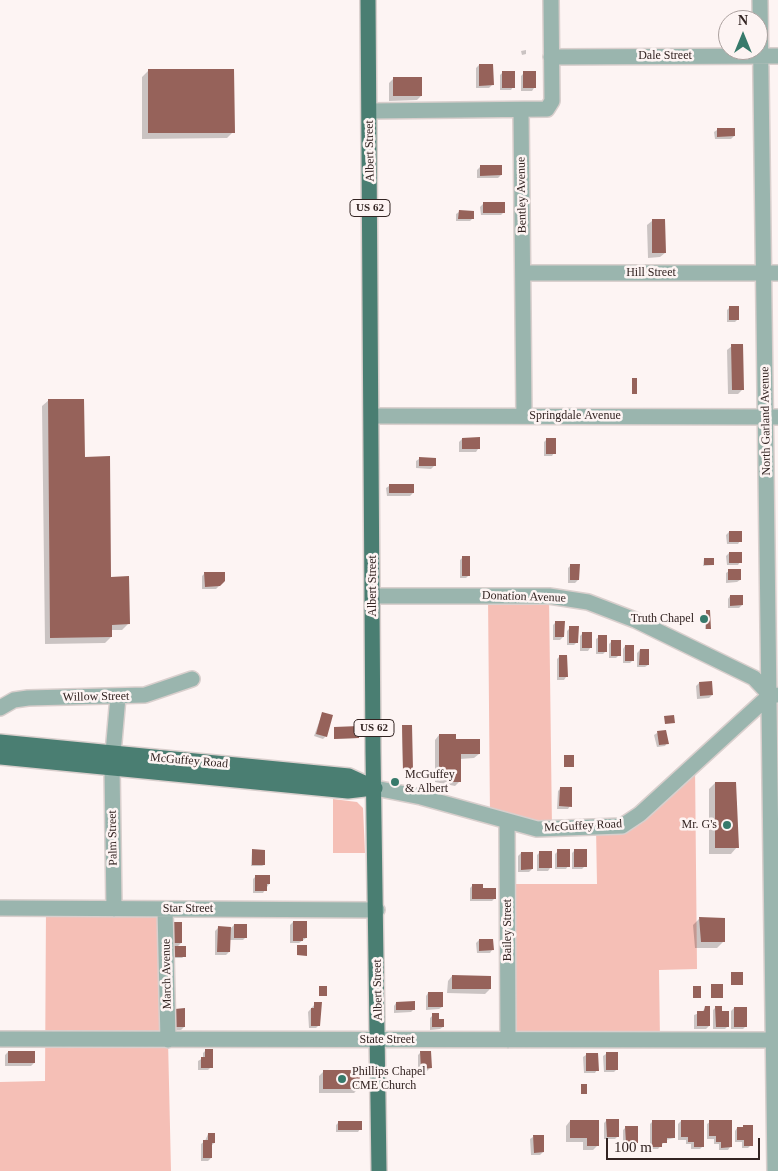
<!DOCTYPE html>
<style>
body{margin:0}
#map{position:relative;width:778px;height:1171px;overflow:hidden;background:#fdf4f3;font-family:Georgia,serif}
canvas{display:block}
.north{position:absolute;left:718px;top:10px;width:50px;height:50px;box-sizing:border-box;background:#fdf4f3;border:1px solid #aca19f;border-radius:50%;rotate:0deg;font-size:14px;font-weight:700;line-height:20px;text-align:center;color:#332422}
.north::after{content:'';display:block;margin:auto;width:18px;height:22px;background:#377a6b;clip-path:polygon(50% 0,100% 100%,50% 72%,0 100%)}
.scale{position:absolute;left:606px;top:1138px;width:154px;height:22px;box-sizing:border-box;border:2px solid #332422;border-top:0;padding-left:6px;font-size:15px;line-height:18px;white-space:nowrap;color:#332422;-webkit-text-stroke:4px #fdf4f3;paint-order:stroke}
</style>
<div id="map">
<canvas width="778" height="1171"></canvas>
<div class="north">N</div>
<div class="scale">100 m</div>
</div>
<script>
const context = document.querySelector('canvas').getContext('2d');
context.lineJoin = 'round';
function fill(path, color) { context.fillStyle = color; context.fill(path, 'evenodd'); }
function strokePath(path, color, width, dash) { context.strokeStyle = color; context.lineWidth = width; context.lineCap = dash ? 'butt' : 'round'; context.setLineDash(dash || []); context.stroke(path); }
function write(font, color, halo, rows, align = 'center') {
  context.font = font + ' Georgia,serif'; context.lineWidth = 5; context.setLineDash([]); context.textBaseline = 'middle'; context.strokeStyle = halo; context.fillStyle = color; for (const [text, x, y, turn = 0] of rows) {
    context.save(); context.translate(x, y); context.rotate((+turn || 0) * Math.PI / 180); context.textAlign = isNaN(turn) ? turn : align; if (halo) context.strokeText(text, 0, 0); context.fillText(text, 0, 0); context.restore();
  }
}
fill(new Path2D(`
 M488 596H549L552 829 490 816Z
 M695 765 697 969 659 970 660 1040H508L507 884H597L596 827 622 826Z
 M333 799 357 802 363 808 365 853H333Z
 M46 908 165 909 171 1171H0V1082L45 1081Z`), '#f5bfb6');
fill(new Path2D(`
 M526 50V54L522 55 521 51Z
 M479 65 492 85 489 88H476V68Z
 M149 70 233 132 227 138 142 139V77Z
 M503 72 513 87 511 90H500V75Z
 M524 73 534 88 532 91H521V76Z
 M394 78 421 96 417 100 389 101V83Z
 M717 130 734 136 731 139H715L714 132Z
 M480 167 501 175 498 178H477V170Z
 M483 204 504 212 501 215H481L480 207Z
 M459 212 473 218 470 221H456V214Z
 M652 221 665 253 660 257 648 258 647 225Z
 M730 307 738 319 735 322H727V310Z
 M732 346 743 389 738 394H728L727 350Z
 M49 400 83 458 110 578 128 624 122 630H111V637L105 643 45 644 42 406Z
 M462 439 478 449 476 452H459V442Z
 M547 439 554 453 552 456H544V442Z
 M419 459 434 466 431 469 416 468V461Z
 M389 486 413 493 410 496H387L386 488Z
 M729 532 740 541 738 544H727L726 535Z
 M729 553 740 562 738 565H727L726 556Z
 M463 557 469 575 466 578H460V560Z
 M704 559 713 565 703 566Z
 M571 565 578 580 575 583H568V568Z
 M729 571 740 580 737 582 726 583V573Z
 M205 573 219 586 216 589H202V576Z
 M730 596 742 605 739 608H728V599Z
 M706 612 709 628 708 629H705Z
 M556 622 563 637 560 640H553V625Z
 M570 628 577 642 574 645H567V631Z
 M583 633 590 648 588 651H580V636Z
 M599 637 606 651 603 654H596V639Z
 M612 641 619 655 616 658H609V644Z
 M625 646 633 660 630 663H623V649Z
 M640 650 648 665 645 667H637V653Z
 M560 656 566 677 564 680H557V659Z
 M699 683 712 695 709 698 697 699 696 686Z
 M322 714 326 736 323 739 314 736Z
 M402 727 412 770 411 771H403Z
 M335 728 358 738 334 739Z
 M657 733 667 743 665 746 657 747 654 735Z
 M439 735 455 740 479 754 474 758 460 759V781L455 786 435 782V740Z
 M715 783 737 802V847L731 854H709V789Z
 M561 788 570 806 568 809H557L558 791Z
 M575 850 585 866 582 869H572V853Z
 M252 851 264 865 262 866H251Z
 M558 851 568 866 566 869H555V854Z
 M540 852 550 868 548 871H537V855Z
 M521 853 532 869 529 872H518V856Z
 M256 876 269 884 263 893H253V879Z
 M473 885 482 889 495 898 492 901H470V888Z
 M699 919H724L723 942 717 948H695L693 925Z
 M293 922 306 938 299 943H290V925Z
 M173 924 181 943 176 948 183 958H174L173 949 177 946H171V926Z
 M234 925 245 938 243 940H229V952L226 955H215V931L218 928 229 930Z
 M479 940 492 950 490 953H477L476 943Z
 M452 976 490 989 485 994 447 993 448 981Z
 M428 993 442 1007 439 1009 426 1010V996Z
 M396 1003 414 1009 411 1012 394 1013V1006Z
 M315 1004 319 1025 316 1028H309L308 1012Z
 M716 1007 728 1026 725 1029H713V1010Z
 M705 1008 709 1026 706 1029H694V1015L702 1012Z
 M734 1008 746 1026 743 1029H731V1011Z
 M176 1010 184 1027 181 1030H173V1013Z
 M433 1015 443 1027 440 1029 430 1030V1018Z
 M206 1050 211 1067 208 1070H198V1061L203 1058V1053Z
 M8 1052 34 1063 31 1066H5V1055Z
 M421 1052 430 1068 427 1071H418V1055Z
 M606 1054 617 1069 614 1072H604L603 1056Z
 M586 1055 597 1070 595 1073H584L583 1057Z
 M324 1071 359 1088 354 1093H319V1076Z
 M607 1120 618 1136 615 1139H604V1123Z
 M570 1121 598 1145 593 1150H583V1142H566V1126Z
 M653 1121 674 1138 666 1140 658 1149H650V1124Z
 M681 1121 703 1146 700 1149H691V1144H686V1140H678V1124Z
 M339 1122 360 1129 358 1132H336V1125Z
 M710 1122 730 1147 728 1150H719V1144H714V1139H707V1124Z
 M626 1127 637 1143 634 1146H623V1130Z
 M737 1128 751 1145 748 1148H742V1142H735V1131Z
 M208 1134 214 1143 211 1146V1158L208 1161H201V1144L205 1141Z
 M533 1137 543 1152 540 1155H531L530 1139Z`), '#0003');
fill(new Path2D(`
 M479 64H493L494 85 479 86Z
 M148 69H234L235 133H148Z
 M502 71H515V88H502Z
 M523 71H536V88H523Z
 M393 77H422V96H393Z
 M717 128H735V136L717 137Z
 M480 165H502V175L480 176Z
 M483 202H505V213H483Z
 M459 210 474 211V219H458Z
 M652 219H665L666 253H652Z
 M729 306H739V320H729Z
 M731 344H743L744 390H732Z
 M632 378H637V394H632Z
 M48 399H84L85 457 110 456 111 577 129 576 130 624 112 625V637L50 638Z
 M480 437V449H462V438Z
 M546 438H556V454H546Z
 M419 457 436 458V466H419Z
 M389 484H414V493H389Z
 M729 531H742V542H729Z
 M729 552H742V563H729Z
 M462 556H470V576H462Z
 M704 558H714V565H704Z
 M570 564H580L579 580H570Z
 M728 569H741V580H728Z
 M204 572H225V581L220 586 205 587Z
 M730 595H743V605L730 606Z
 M706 610H710L711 629H706Z
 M555 621H565L564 637H555Z
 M569 626H579L578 643H569Z
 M582 632H592V648H582Z
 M598 635H607V652H598Z
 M611 640H621V656H611Z
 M625 645H634V661H625Z
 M640 649H649V665H639Z
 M559 655H567L568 677H559Z
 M712 681 713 695 700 696 699 682Z
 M322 712 333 715 327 737 316 734Z
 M674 715 675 723 665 724 664 716Z
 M402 725H412L413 770 403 771Z
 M359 726V738L334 739V727Z
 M666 730 669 744 659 745 657 731Z
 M439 734H456V739H480V754H461V782H451L439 777Z
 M564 755H574V767H564Z
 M715 782H736L739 848H715Z
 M560 787H572V807L559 806Z
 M252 849 265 850V865H252Z
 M557 849H570V867H557Z
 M574 849H587V867H574Z
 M539 851H552V868H539Z
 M521 852H533V869L521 870Z
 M255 875H270V884H267V891H255Z
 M472 884H483V888H496V899H472Z
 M699 917 725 918V942H701Z
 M293 921H307V938H303V941H293Z
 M173 922H182V943H173Z
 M234 924H247V938H234Z
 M218 926 231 927 230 952H217Z
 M479 939H493L494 950 479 951Z
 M297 945H307V956L297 955Z
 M174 946H186V957H174Z
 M731 972H743V985H731Z
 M452 975 491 976V989H452Z
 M711 984H723V998H711Z
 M319 986H327V996H319Z
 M693 986H701V998H693Z
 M428 992H443V1007H428Z
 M415 1001V1010H396V1002Z
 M314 1002H322L320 1026H311V1008H314Z
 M705 1006H710V1026H697V1011H704Z
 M715 1006H722V1011H729V1027H716Z
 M734 1007H747V1027H734Z
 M185 1008V1027H176L175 1009Z
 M432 1013H439V1019H444V1027H432Z
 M205 1049H213V1068H201V1057H205Z
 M8 1051H35V1063H8Z
 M420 1051H431L432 1068 421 1069Z
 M606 1052H618V1070H606Z
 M586 1053H598L599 1071H586Z
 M323 1070H360V1089H323Z
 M581 1084H587V1094H581Z
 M606 1119H619V1137H607Z
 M570 1120H599V1146H587V1138H570Z
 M652 1120H675V1138H667V1143H662V1147H652Z
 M681 1120H704V1147H694V1142H688V1137H681Z
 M709 1120H732V1147L721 1148V1142H716V1136H709Z
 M338 1121H362V1130H338Z
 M743 1125H753V1146H744V1140H737V1127H743Z
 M625 1126H638V1143H626Z
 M208 1133H215V1143H212V1158H203V1140H208Z
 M533 1135H544V1152L534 1153Z`), '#96625a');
const minor = new Path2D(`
 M760 0 775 1171
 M551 57 778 56
 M370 111 547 109 552 101 551 0
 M521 111 524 416
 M523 273H778
 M372 416 778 417
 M374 596H549L588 602 635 620 754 678 770 695
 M0 708 14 700 28 698 145 695 192 679
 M113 753 118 697
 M112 767 114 909
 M375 788 421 797 537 829 622 826 640 814 770 695H776
 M507 821 508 1040
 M0 908 377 910
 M165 909 168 1040
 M0 1039 773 1040`);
const major = new Path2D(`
 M368 0 373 752 379 1171
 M0 742 349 776 375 788
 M0 757 348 791 373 788`);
strokePath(minor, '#d9cfcd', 18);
strokePath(major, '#d9cfcd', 18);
strokePath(minor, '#9ab5ae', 15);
strokePath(major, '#4a7e72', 15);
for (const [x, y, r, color] of [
 [704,619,5,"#377a6b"],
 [395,782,5,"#377a6b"],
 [727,825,5,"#377a6b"],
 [342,1079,5,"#377a6b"]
]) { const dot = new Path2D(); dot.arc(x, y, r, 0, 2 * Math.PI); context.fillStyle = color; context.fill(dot); strokePath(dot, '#fdf4f3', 2); }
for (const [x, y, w] of [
 [370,208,40],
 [374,728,40]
]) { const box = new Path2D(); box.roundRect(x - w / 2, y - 8.5, w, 17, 4); context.fillStyle = '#fdf4f3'; context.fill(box); strokePath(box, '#332422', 1); }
write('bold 11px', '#332422', null, [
 ["US 62",370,208],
 ["US 62",374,728]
]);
write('12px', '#332422', '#fdf4f3', [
 ["Dale Street",665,56],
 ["Albert Street",370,151,-91],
 ["Bentley Avenue",522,195,-91],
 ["Hill Street",651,273],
 ["Springdale Avenue",575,416],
 ["North Garland Avenue",766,421,-91],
 ["Albert Street",373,586,-90],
 ["Donation Avenue",524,597,2],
 ["Willow Street",96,697,-1],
 ["McGuffey Road",189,761,5],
 ["McGuffey Road",583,826,-3],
 ["Palm Street",113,838,-91],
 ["Star Street",188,909],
 ["Bailey Street",508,930,-90],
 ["March Avenue",167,974,-91],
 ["Albert Street",378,990,-91],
 ["State Street",387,1040]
]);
write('12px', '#332422', '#fdf4f3', [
 ["Truth Chapel",694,619],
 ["McGuffey",405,775,"left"],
 ["& Albert",405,789,"left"],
 ["Mr. G's",717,825],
 ["Phillips Chapel",352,1072,"left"],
 ["CME Church",352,1086,"left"]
], 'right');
</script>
